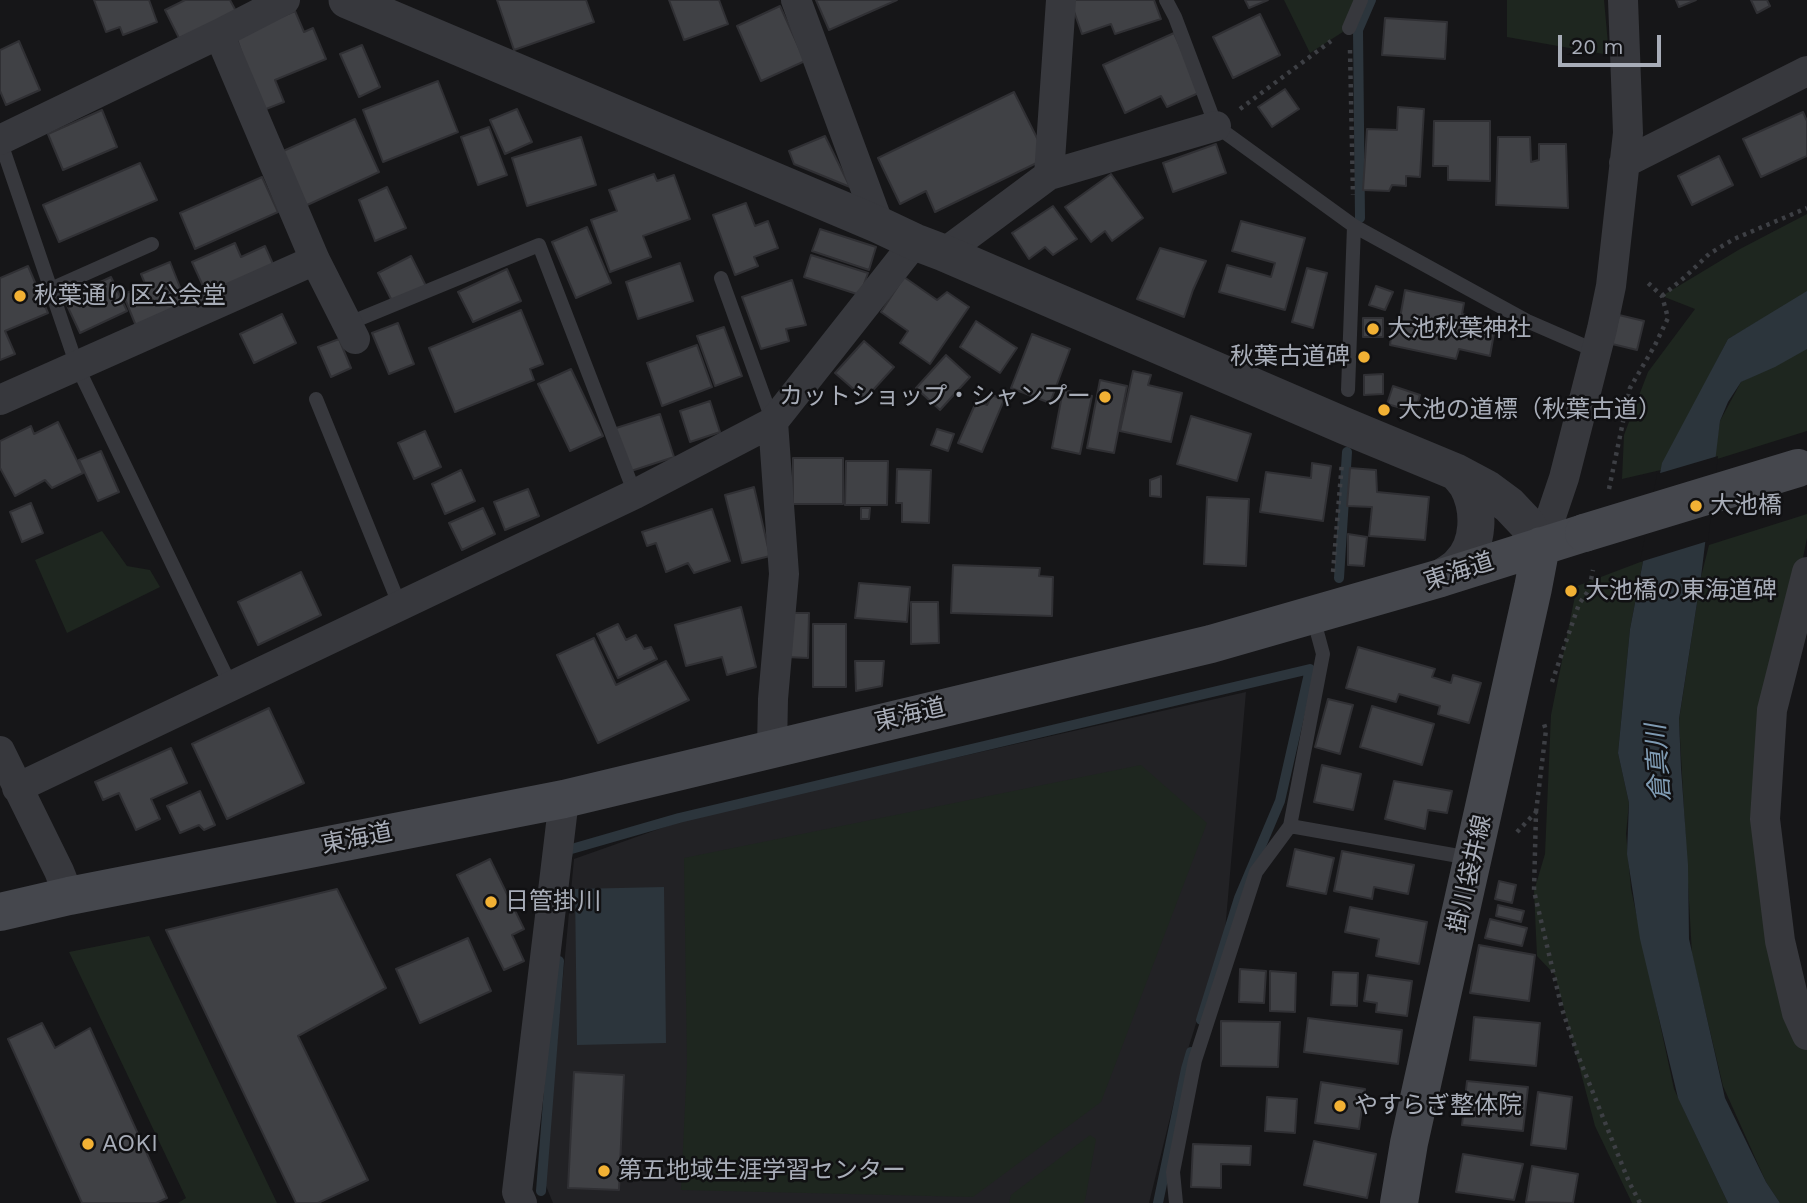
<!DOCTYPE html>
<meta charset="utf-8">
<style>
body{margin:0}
#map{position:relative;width:1807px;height:1203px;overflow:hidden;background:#161618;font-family:"Work Sans",sans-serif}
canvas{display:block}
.scale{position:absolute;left:1558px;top:35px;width:103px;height:32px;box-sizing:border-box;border:4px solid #a8adb8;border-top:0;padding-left:9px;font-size:21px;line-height:24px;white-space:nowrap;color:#a8adb8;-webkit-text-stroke:5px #111113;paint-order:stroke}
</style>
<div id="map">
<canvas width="1807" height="1203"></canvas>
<div class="scale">20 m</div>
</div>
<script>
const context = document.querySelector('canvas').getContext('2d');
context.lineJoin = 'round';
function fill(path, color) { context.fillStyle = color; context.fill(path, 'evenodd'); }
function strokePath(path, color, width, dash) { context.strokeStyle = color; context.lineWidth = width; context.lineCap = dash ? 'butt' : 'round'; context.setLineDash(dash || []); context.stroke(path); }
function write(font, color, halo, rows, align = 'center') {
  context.font = font + ' "Work Sans","Noto Sans JP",sans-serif'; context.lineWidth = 5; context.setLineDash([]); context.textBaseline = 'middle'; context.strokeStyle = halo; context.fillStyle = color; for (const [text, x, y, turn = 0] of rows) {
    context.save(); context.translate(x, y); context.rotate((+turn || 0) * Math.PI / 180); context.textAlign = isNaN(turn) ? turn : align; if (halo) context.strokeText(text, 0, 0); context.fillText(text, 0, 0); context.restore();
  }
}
fill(new Path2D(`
 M1246 692 1225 931 1183 1065 1149 1203H553L544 1181 574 859 693 817Z`), '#222225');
fill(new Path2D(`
 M1284 0H1362L1349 28 1310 53Z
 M1507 0H1604L1609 55 1507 37Z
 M1807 214V293L1728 339 1661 470 1622 479 1624 435 1648 372 1695 309 1662 296 1740 249Z
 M1807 348V431L1714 460 1720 421 1741 382Z
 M1807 514V538L1772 710 1770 858 1807 1037V1203H1780L1766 1182 1723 1086 1692 955 1679 720 1701 577 1709 545Z
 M102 531 127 566 150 570 160 587 67 633 35 560Z
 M1643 561 1630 629 1618 753 1629 803 1626 834 1631 889 1674 1089 1728 1203H1632L1595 1126 1555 975 1537 956 1534 891 1545 854 1551 715 1577 586Z
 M1141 765 1207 823 1101 1102 973 1197 681 1190 687 1064 684 858Z
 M149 936 277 1203H178L186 1198 69 952Z
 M1090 1135 1096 1139 1085 1201 1083 1203H1009L1011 1195Z`), '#1e261f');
fill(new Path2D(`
 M1807 291V349L1775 367 1741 382 1728 402 1720 421 1701 577 1679 719 1681 768 1688 865 1689 939 1725 1098 1766 1182 1780 1203H1728L1678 1098 1640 939 1627 854 1629 803 1618 753 1630 629 1662 463 1728 339Z
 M664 887 666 1043 577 1045 575 889Z`), '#2c353c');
fill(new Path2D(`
 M1718 456 1708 541 1640 562 1657 474Z`), '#161618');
strokePath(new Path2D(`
 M1360 218 1358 30 1371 0
 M1339 578 1347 452
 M567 857 568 850 679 818 1310 669 1280 801 1239 898 1201 1020
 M541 1191 559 961
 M1158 1203 1186 1069 1191 1052`), '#2c353c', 10);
const building = new Path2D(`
 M94 0H149L157 22 123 35 120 27 106 32Z
 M185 0H230L237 13 180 40 165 10Z
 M497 0H586L594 22 514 50Z
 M669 0H719L728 24 684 40Z
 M816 0H897L829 30Z
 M1070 0H1154L1161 19 1115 34 1111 24 1082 34Z
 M1245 0H1268L1249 8Z
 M1676 0H1696L1679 7Z
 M1751 0H1767L1770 6 1757 13Z
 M780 6 805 61 761 81 737 26Z
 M295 11 304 32 313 28 326 59 275 80 284 102 261 111 236 36Z
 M1260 14 1280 55 1233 78 1213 37Z
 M1385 18 1447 22 1445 59 1382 55Z
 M1174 33 1201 92 1167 107 1161 96 1125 113 1103 65Z
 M19 41 40 90 6 105 0 91V50Z
 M362 45 380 87 359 97 340 54Z
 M438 81 458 132 383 162 363 110Z
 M1285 89 1299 109 1272 127 1258 107Z
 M1014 92 1047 158 935 212 926 191 900 204 878 158Z
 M1398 107 1424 109 1420 177 1406 176V186L1392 185 1389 191 1363 190 1367 129 1397 130Z
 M517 109 532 142 505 154 490 120Z
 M102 110 117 147 63 170 48 134Z
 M1803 112 1807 121V156L1761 177 1743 139Z
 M355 119 379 172 305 206 281 152Z
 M1434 121H1490V181L1448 180V166H1433Z
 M489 127 507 175 478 185 461 137Z
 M825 136 850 187 794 164 789 151Z
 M581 137 596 185 527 206 512 158Z
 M1498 137H1530L1531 162 1539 160V144H1566L1568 208 1496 205Z
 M1216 144 1226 173 1173 192 1163 163Z
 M1719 156 1733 185 1692 205 1678 176Z
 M140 163 157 200 59 242 43 205Z
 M654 174 657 181 674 175 690 219 643 236 651 257 610 272 591 220 617 211 609 190Z
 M1111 174 1143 218 1112 241 1105 231 1091 242 1065 207Z
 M262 177 278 212 195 249 180 213Z
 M387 187 406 228 375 241 359 200Z
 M746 203 755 226 768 221 778 248 754 257 758 266 735 275 713 215Z
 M1053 206 1077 239 1053 255 1045 247 1029 259 1012 233Z
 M1241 221 1305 238 1285 310 1219 292 1227 265 1271 277 1275 263 1232 251Z
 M587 227 611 283 576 298 552 242Z
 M820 229 876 247 869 270 812 251Z
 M235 243 241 257 265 246 277 273 208 297 192 262Z
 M1160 248 1206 261 1193 290 1184 317 1137 299Z
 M811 255 868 273 860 295 804 277Z
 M411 256 426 286 393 303 378 273Z
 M170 262 187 305 136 326 123 294 146 286 141 274Z
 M680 263 693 301 638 319 626 282Z
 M28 266 48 313 5 331 15 354 0 360V278Z
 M1307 268 1327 273 1313 328 1292 322Z
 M507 269 521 301 473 322 458 292Z
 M111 277 127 311 80 333 64 299Z
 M904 277 937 300 947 292 969 307 930 364 900 343 908 331 881 312Z
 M792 280 806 325 786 329 789 341 761 349 742 297Z
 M1376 286 1393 292 1385 310 1369 305Z
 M1405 290 1464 303 1462 314 1496 322 1490 356 1459 349 1456 359 1390 345 1393 322 1400 318Z
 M521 310 543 364 530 369 534 380 455 412 429 348Z
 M282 314 296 343 254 363 240 334Z
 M1619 315 1644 321 1637 350 1612 344Z
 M1363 318H1383V337H1363Z
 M976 321 1017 348 1000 373 960 347Z
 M398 323 414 364 389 374 372 333Z
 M724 327 742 376 715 386 697 336Z
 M1032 334 1070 349 1050 403 1011 388Z
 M339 339 351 368 331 377 318 347Z
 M864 341 894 367 865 399 835 373Z
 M697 345 712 387 662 406 647 363Z
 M946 355 970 377 940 410 916 388Z
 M571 369 603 436 570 451 538 384Z
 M1133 371 1151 375 1148 385 1182 393 1171 442 1120 431Z
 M1383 374V394L1364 395V375Z
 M1100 380 1127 386 1114 453 1087 448Z
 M1393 386 1420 395 1415 412 1387 404Z
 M1063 390 1092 396 1080 454 1052 448Z
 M992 395 1004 400 982 452 958 443 977 400 987 405Z
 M710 401 720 432 690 442 680 411Z
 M660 414 674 457 628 472 613 429Z
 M1191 416 1251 434 1237 481 1177 464Z
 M58 422 83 473 52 488 45 480 15 496 0 468V441L31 426 34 434Z
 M937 429 954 434 948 451 931 445Z
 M425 431 441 467 414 479 398 443Z
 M101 451 119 492 98 501 79 460Z
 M793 458H843V504H793Z
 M846 461H888L887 505H845Z
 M1312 463 1331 466 1323 521 1260 512 1266 472 1311 478Z
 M1350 468 1376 470 1377 492 1429 497 1425 540 1369 536 1372 507 1347 506Z
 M897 469 931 470 929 523 902 522V503H896Z
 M461 470 475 501 445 514 432 484Z
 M1161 476V497L1150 496V480Z
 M754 487 770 556 742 563 725 495Z
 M528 489 539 516 505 530 494 502Z
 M1207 497 1249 499 1246 566 1204 564Z
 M31 503 43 533 22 542 10 512Z
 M483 508 495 534 462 550 449 523Z
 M861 508H870L869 519H861Z
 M712 509 730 561 694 573 688 563 666 572 656 543 647 546 642 532Z
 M1348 534 1367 537 1364 566 1348 565Z
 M953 565 1040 568 1039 576 1053 577 1052 616 951 613Z
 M301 572 321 615 258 645 238 602Z
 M859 583 910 587 907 622 855 618Z
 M911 602H938L939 643 911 644Z
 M741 607 756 667 727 675 722 657 686 666 675 625Z
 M787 613H809L808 658 786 657Z
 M618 624 626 640 636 635 644 649 651 647 657 659 618 678 597 634Z
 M813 624H846V687H813Z
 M594 638 616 685 666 661 689 700 598 743 557 655Z
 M1358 647 1435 669 1432 677 1451 683 1453 675 1481 683 1469 723 1438 714 1440 706 1399 694 1396 702 1346 688Z
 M855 661H884L882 686 856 691Z
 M1328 699 1353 705 1340 754 1315 747Z
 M1372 706 1434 724 1422 765 1360 747Z
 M269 708 304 783 227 819 192 744Z
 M171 748 187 783 151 799 160 819 136 830 119 793 103 800 95 782Z
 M1322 765 1361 774 1353 810 1314 802Z
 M1394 781 1452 791 1447 813 1428 810 1425 829 1385 819Z
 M200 791 215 825 204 830 199 825 180 833 167 806Z
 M1295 849 1334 858 1326 894 1287 886Z
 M1342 851 1414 865 1408 894 1374 887 1372 899 1334 891Z
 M490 859 524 929 512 935 524 961 504 970 457 875Z
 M1499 881 1516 885 1512 903 1495 899Z
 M337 889 386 988 298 1036 368 1180 318 1203H296L166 930Z
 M1498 905 1524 911 1521 922 1496 916Z
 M1350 907 1427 922 1419 964 1376 956 1379 939 1345 932Z
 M1490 919 1527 928 1522 946 1485 938Z
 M468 938 491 991 420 1023 396 969Z
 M1479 945 1535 955 1529 1001 1470 993Z
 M1240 969 1266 971 1264 1003 1239 1002Z
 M1270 971 1296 973 1295 1012 1270 1011Z
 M1333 972 1358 973 1357 1006 1331 1005Z
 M1368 975 1412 981 1407 1016 1376 1012 1377 1003 1364 1001Z
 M1474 1017 1540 1023 1536 1066 1470 1060Z
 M1308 1018 1402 1030 1398 1064 1304 1052Z
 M1221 1021 1280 1022 1278 1067 1221 1066Z
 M42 1023 55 1048 90 1028 167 1198 156 1203H82L8 1039Z
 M574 1072 624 1075 619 1190 568 1188Z
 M1467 1081 1528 1087 1523 1131 1462 1125Z
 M1321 1082 1365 1089 1359 1129 1315 1123Z
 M1538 1092 1572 1097 1566 1149 1531 1145Z
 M1267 1097 1297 1099 1295 1133 1265 1131Z
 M1314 1141 1376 1154 1367 1198 1304 1185Z
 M1193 1144 1251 1146 1250 1165 1221 1164V1188L1191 1187Z
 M1463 1154 1523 1164 1514 1200 1456 1192Z
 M1532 1166 1578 1174 1573 1203 1526 1202Z`);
fill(building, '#404145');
strokePath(building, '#303034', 2);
strokePath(new Path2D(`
 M1350 50 1353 195
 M1240 109 1331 41
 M1662 296 1686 276 1709 254 1734 239 1807 208
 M1609 489 1630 388 1655 345 1668 318 1662 296 1645 280
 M1333 572 1342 462
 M1552 682 1579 604 1589 590 1593 570
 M1536 812 1546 730 1543 721
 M1517 832 1536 812 1534 891 1562 1009 1577 1053 1629 1182 1640 1203`), '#3d3f44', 4.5, [3.5, 5]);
strokePath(new Path2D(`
 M1166 0 1175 17 1216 126 1354 226 1527 321 1596 351
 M1349 28 1361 0
 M0 140 77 366 231 686
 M721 278 773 422
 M51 289 152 244
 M347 324 539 245 635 494
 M1348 390 1354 226
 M316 399 400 606
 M1313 617 1323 654 1290 826 1470 858
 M1176 1203 1173 1172 1195 1060 1256 872 1290 826`), '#37383d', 14);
strokePath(new Path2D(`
 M796 0 879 225
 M219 34 315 260 355 339
 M0 140 219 34 285 0
 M1624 163 1807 71
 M1049 175 1061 0
 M944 253 1049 175 1216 126
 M0 400 315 260
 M1541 546 1564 478 1602 329 1611 286 1628 133 1623 0
 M1807 572 1772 710 1765 819 1780 941 1797 1013 1807 1035
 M772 748 773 699 784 574 773 422
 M0 751 59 871 69 896
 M17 788 635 494 773 422 915 242
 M522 1203 517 1192 564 799`), '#37383d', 30);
strokePath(new Path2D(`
 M347 0 879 225 915 242 944 253 1345 426 1456 472 1486 488 1509 505 1526 523 1541 546
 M1441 578C1447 574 1454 570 1459 565 1480 545 1480 509 1467 485 1464 481 1460 476 1456 472`), '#37383d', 37);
strokePath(new Path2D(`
 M0 912 69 896 564 799 1211 644 1441 578 1584 533
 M1399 1203 1409 1143 1423 1080 1533 588 1541 546`), '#45474d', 38);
strokePath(new Path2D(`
 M1584 533 1798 468`), '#45474d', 38);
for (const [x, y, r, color] of [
 [20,296,7,"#f2b134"],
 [1373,329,7,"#f2b134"],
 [1364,357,7,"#f2b134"],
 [1105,397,7,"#f2b134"],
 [1384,410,7,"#f2b134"],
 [1696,506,7,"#f2b134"],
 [1571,591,7,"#f2b134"],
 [491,902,7,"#f2b134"],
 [1340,1106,7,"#f2b134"],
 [88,1144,7,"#f2b134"],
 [604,1171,7,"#f2b134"]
]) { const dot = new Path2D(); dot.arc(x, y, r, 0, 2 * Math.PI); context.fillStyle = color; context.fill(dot); strokePath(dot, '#111113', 2.5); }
write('24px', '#a8adb8', '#111113', [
 ["秋葉通り区公会堂",34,296],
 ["大池秋葉神社",1387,329],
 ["秋葉古道碑",1350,357,"right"],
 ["カットショップ・シャンプー",1091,397,"right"],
 ["大池の道標（秋葉古道）",1398,410],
 ["大池橋",1710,506],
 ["大池橋の東海道碑",1585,591],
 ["日管掛川",505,902],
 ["やすらぎ整体院",1354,1106],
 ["AOKI",102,1144],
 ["第五地域生涯学習センター",618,1171]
], 'left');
write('24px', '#a8adb8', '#111113', [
 ["東海道",1459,572,-18],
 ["東海道",910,715,-13],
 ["東海道",357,839,-11],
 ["掛川袋井線",1470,874,-77]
]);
write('italic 26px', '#7f9bb3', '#111113', [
 ["倉真川",1659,763,-94]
]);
</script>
